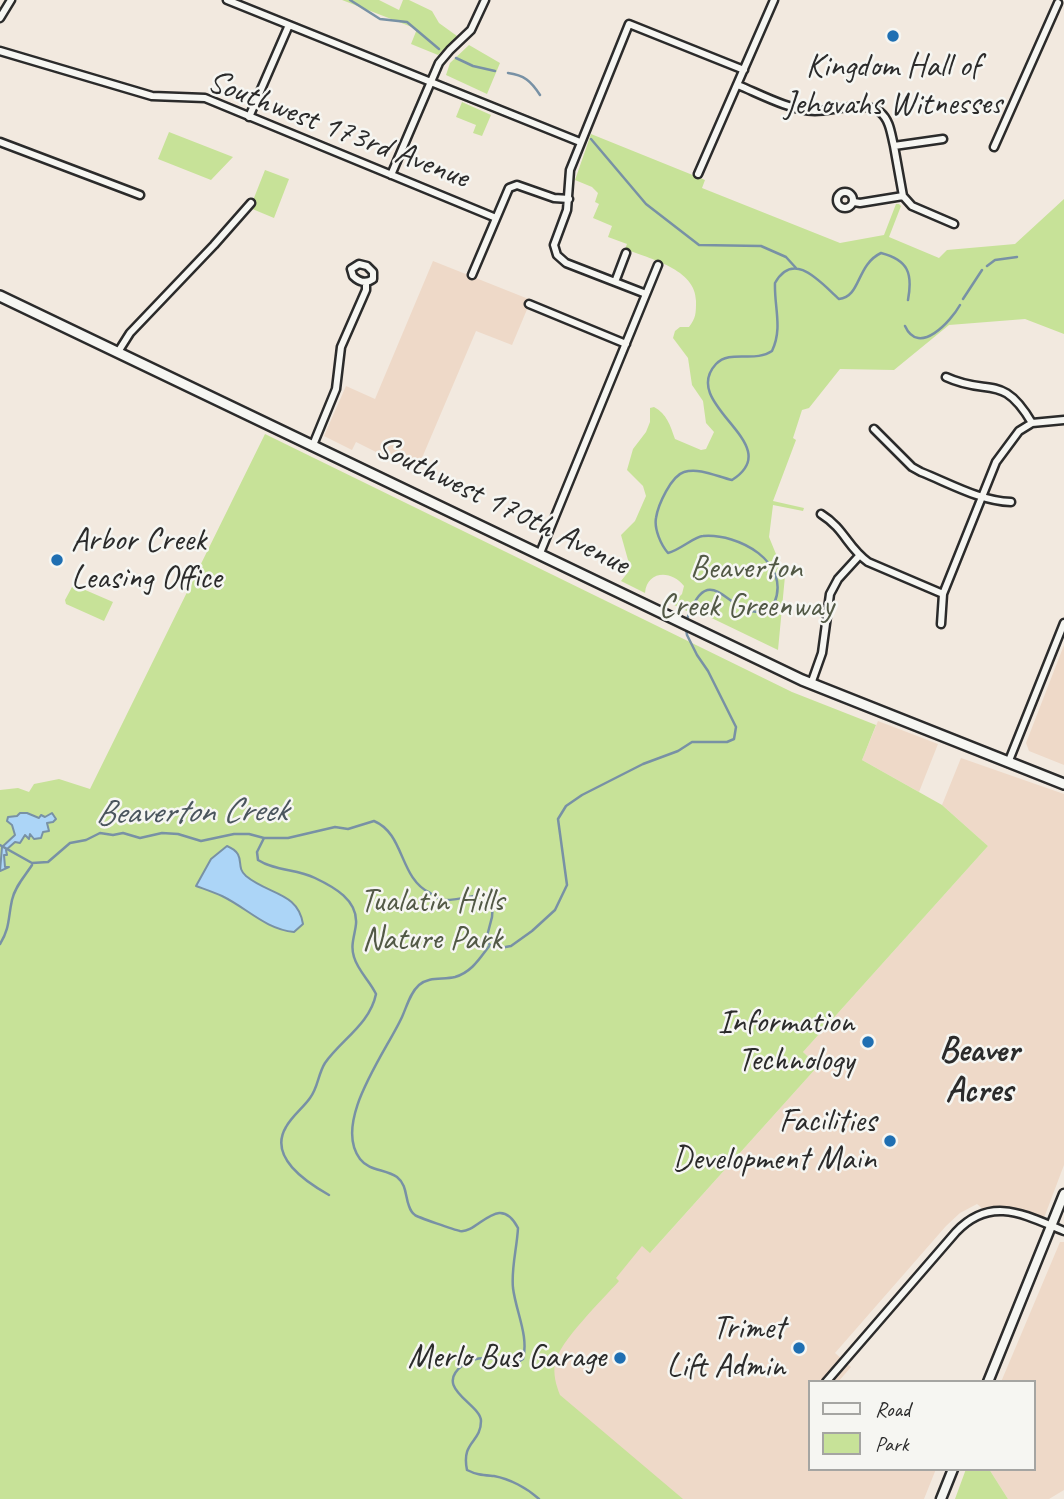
<!DOCTYPE html>
<style>
body{margin:0}
#map{position:relative;width:1064px;height:1499px;overflow:hidden;background:#f2e9df;font-family:Caveat,sans-serif}
canvas{display:block}
.legend{position:absolute;left:808px;top:1380px;width:228px;height:91px;box-sizing:border-box;background:#f6f6f2;border:2px solid #a5a5a2;margin:0;padding:9px 12px;list-style:none;font-size:21px;color:#2b2b2b}
.legend li{display:flex;align-items:center;gap:14px;height:35px}
.legend b{width:35px;border:2px solid #a5a5a2}
</style>
<div id="map">
<canvas width="1064" height="1499"></canvas>
<ul class="legend">
<li><b style="height:9px;background:#f6f6f2"></b>Road</li>
<li><b style="height:19px;background:#c7e298"></b>Park</li>
</ul>
</div>
<script>
const context = document.querySelector('canvas').getContext('2d');
context.lineJoin = 'round';
function fill(path, color) { context.fillStyle = color; context.fill(path, 'evenodd'); }
function strokePath(path, color, width, dash) { context.strokeStyle = color; context.lineWidth = width; context.lineCap = dash ? 'butt' : 'round'; context.setLineDash(dash || []); context.stroke(path); }
function write(font, color, halo, rows, align = 'center') {
  context.font = font + ' Caveat,sans-serif'; context.lineWidth = 5; context.setLineDash([]); context.textBaseline = 'middle'; context.strokeStyle = halo; context.fillStyle = color; for (const [text, x, y, turn = 0] of rows) {
    context.save(); context.translate(x, y); context.rotate((+turn || 0) * Math.PI / 180); context.textAlign = isNaN(turn) ? turn : align; if (halo) context.strokeText(text, 0, 0); context.fillText(text, 0, 0); context.restore();
  }
}
fill(new Path2D(`
 M433 261 531 300 512 345 476 331 416 472 356 442 352 450 324 436 346 386 375 399Z
 M1064 645V765L1029 751 1026 743Z
 M878 721 938 744 919 792 862 760Z
 M961 758 1064 794V1165L1044 1218 1011 1207 984 1210 977 1204 960 1213 946 1226 835 1353 851 1367 838 1382H810V1469H936L924 1499H672L520 1367 635 1239 651 1252 818 1066 803 1052 988 846 942 805Z
 M1060 1242H1064V1490L1049 1499H1008L989 1469H1034V1382H1001Z`), '#eed9c8');
fill(new Path2D(`
 M342 0H379L399 10 403 0H409L432 11 439 23 457 36 438 55 411 44 417 29Z
 M469 45 500 63 487 94 446 75 450 63Z
 M462 102 491 115 482 136 473 133 476 125 456 117Z
 M169 132 233 157 211 180 158 159Z
 M591 134 705 180 702 188 840 243 884 235 896 204H899L901 206 889 237 939 258 947 250 1015 244 1064 199V334L1025 319 949 325 894 370 840 369 809 408 802 410 793 438 796 440 773 501 804 508 803 511 773 505 769 537 785 576 778 650 695 610 693 614 672 604 682 594 684 586C672 570 647 570 645 593L621 581 629 571 630 567 621 535 635 521 646 496 643 486 627 470 633 449 646 432 650 422V408L654 407C667 414 670 425 675 439L701 450 706 449 714 432 706 423 703 401 692 385 688 358 673 338 675 331 680 327H689C696 318 696 313 696 301 696 269 650 259 625 249L627 244 608 237 612 226 593 218 599 204 595 202 598 193 592 187 575 180Z
 M265 170 289 179 274 218 250 208Z
 M265 434 792 692 876 725 862 760 942 805 988 846 803 1052 818 1066 650 1253 642 1246 616 1278 619 1281C603 1299 559 1342 555 1363 553 1374 556 1385 560 1395L683 1499H0V790L18 788 29 792 34 784 59 779 90 789Z
 M76 586 113 602 104 621 66 604 65 600 72 587Z
 M966 1469H989L1008 1499H955Z`), '#c7e298');
const water = new Path2D(`
 M20 813H27L39 818 41 815 45 817 52 813 56 819 53 822 47 823 49 831 43 832 41 838 34 839 30 834 29 839 25 835 20 843 15 842 6 850 7 855H4L5 867H9L0 871 2 847 15 835 12 825 7 821 8 817 17 816Z
 M227 846C248 855 234 866 246 876 269 895 298 892 303 924L294 932C265 929 247 908 222 896 213 892 204 889 196 886L211 859Z`);
fill(water, '#acd5f7');
strokePath(water, '#7891a5', 2);
strokePath(new Path2D(`
 M350 0 380 19 407 22 439 49
 M456 58 473 66 495 71
 M508 73C524 75 531 81 540 95
 M591 139 646 204 699 245 761 246 786 257 796 268
 M987 266 995 260 1017 257
 M963 299 982 270
 M905 326C919 357 951 321 960 305
 M686 622C713 543 733 638 774 604 792 562 738 533 703 536 695 536 680 550 668 553 661 545 654 529 656 518 658 505 671 476 684 472 699 467 718 477 732 480 789 444 678 405 716 364 730 349 755 363 772 351 783 328 774 307 775 283 794 249 821 283 839 299 861 297 856 265 881 253 908 260 913 273 908 300
 M264 838 257 852 258 860C275 871 297 869 315 878 334 887 358 900 356 924 355 935 350 945 354 957 358 971 370 981 376 994 370 1024 341 1040 325 1063 318 1074 318 1088 310 1098 303 1108 292 1116 286 1127 268 1157 306 1182 329 1195
 M0 845 32 863
 M32 863 48 862 70 843 86 840 100 833 113 835 123 833 140 838 162 833 178 834 201 841 234 834H249L264 838H288L335 827 348 829 374 821C405 834 399 878 430 893 434 896 440 899 445 900 457 900 472 896 484 894L493 902 492 917 486 940 490 945
 M0 944C10 928 8 918 12 900 15 886 25 876 32 865
 M490 945 500 948 511 946 532 931 555 910 567 885 558 819 566 806 582 795 643 764 678 751 692 742H727L734 739 736 727 708 671 697 655 687 635 686 629
 M490 945C480 958 472 972 455 977 443 980 429 976 419 985 410 993 407 1006 402 1017 386 1052 332 1122 360 1159 369 1171 386 1169 397 1177 407 1185 405 1196 409 1206 410 1209 412 1213 415 1215 417 1217 455 1230 460 1231 478 1234 499 1191 518 1228 517 1248 511 1268 513 1288 516 1312 529 1336 523 1359L515 1364C497 1359 479 1353 463 1365 432 1388 481 1404 481 1421 481 1443 461 1441 467 1470 477 1475 483 1475 494 1476 510 1479 527 1488 539 1499`), '#7891a5', 2.5);
const minor = new Path2D(`
 M227 0 580 142
 M0 18 11 0
 M0 51 152 96 205 98 496 218
 M738 85C762 95 789 110 815 111 834 111 864 100 880 112 890 120 891 134 894 146
 M249 117 289 25
 M943 139 894 146 903 196 912 206 954 224
 M0 142 140 195
 M994 147 1058 3
 M698 174 774 0
 M391 175 439 63 450 50 471 30 485 0
 M837 200a8 8 0 1 1 16 0a8 8 0 1 1-16 0Z
 M854 202 860 203 903 196
 M359 264 367 266 373 272V279C366 284 359 282 353 276L351 269Z
 M472 275 509 188 517 185 554 198 569 199
 M615 282 626 253
 M646 294 566 263 557 255 554 245 567 210 570 170 629 24 744 70
 M529 304 626 344
 M118 352 130 333 214 245 251 203
 M946 377C989 397 1002 372 1032 423
 M874 429 912 467 921 472C949 483 980 501 1011 502
 M313 445 336 389 341 347 366 290V282
 M821 514C845 529 847 547 868 562L943 594
 M540 553 658 265
 M941 624 943 594 996 462 1019 431 1032 423 1064 420
 M811 684 822 653 830 594 838 579 859 556
 M1008 763 1064 623
 M826 1382 956 1232C991 1195 1025 1215 1064 1231`);
const tertiary = new Path2D(`
 M988 1382 1064 1194
 M941 1499 953 1469`);
const secondary = new Path2D(`
 M0 296 802 680 1064 784`);
strokePath(minor, '#2b2b2b', 11);
strokePath(tertiary, '#2b2b2b', 13);
strokePath(secondary, '#2b2b2b', 14);
strokePath(minor, '#f6f6f2', 6);
strokePath(tertiary, '#f6f6f2', 8);
strokePath(secondary, '#f6f6f2', 9);
for (const [x, y, r, color] of [
 [893,36,7,"#1f6fb2"],
 [57,560,7,"#1f6fb2"],
 [868,1042,7,"#1f6fb2"],
 [890,1141,7,"#1f6fb2"],
 [799,1348,7,"#1f6fb2"],
 [620,1358,7,"#1f6fb2"]
]) { const dot = new Path2D(); dot.arc(x, y, r, 0, 2 * Math.PI); context.fillStyle = color; context.fill(dot); strokePath(dot, '#f6f6f2', 2.5); }
write('33px', '#2b2b2b', '#f6f6f2', [
 ["Kingdom Hall of",893,67,"center"],
 ["Jehovahs Witnesses",893,105,"center"],
 ["Arbor Creek",71,541,"left"],
 ["Leasing Office",71,579,"left"],
 ["Information",854,1023],
 ["Technology",854,1061],
 ["Facilities",876,1122],
 ["Development Main",876,1160],
 ["Trimet",785,1329],
 ["Lift Admin",785,1367],
 ["Merlo Bus Garage",606,1358]
], 'right');
write('33px', '#2b2b2b', '#f6f6f2', [
 ["Southwest 173rd Avenue",338,130,21],
 ["Southwest 170th Avenue",502,506,26]
]);
write('33px', '#525946', '#f6f6f2', [
 ["Beaverton",746,569],
 ["Creek Greenway",746,607],
 ["Tualatin Hills",432,902],
 ["Nature Park",432,940]
]);
write('italic 35px', '#4b565e', '#f6f6f2', [
 ["Beaverton Creek",191,813,-1]
]);
write('bold 35px', '#2b2b2b', '#f6f6f2', [
 ["Beaver",979,1052],
 ["Acres",979,1092]
]);
</script>
